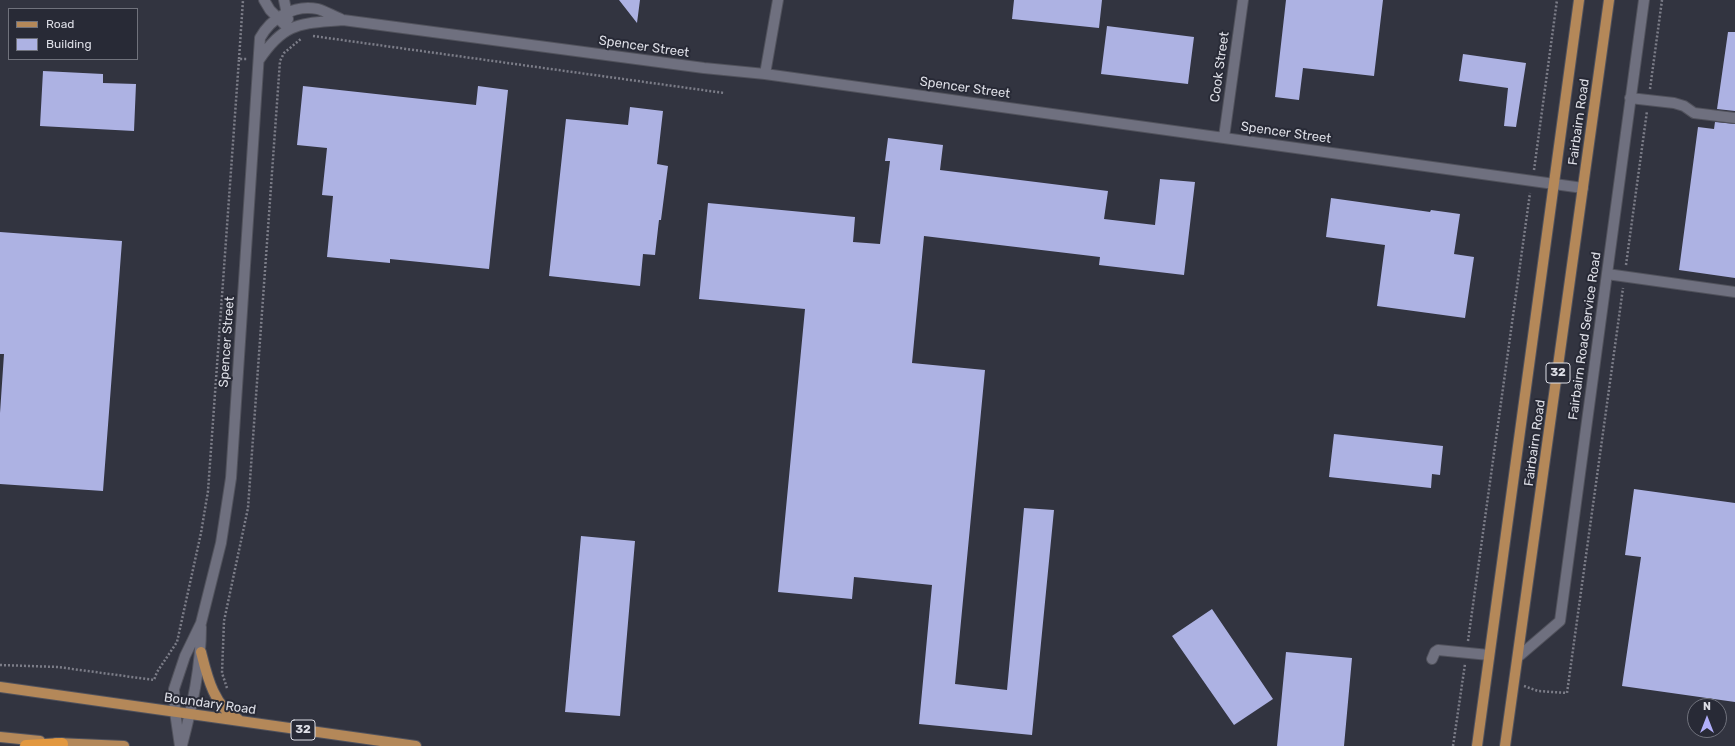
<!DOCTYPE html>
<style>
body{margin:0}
#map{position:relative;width:1735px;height:746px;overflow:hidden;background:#323440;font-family:Rubik,sans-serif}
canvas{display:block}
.legend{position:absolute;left:8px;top:8px;width:130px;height:52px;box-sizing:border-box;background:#282a36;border:1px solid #70727c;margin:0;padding:5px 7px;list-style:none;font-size:12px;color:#dddee6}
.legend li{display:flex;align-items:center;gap:8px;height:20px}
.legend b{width:20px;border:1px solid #70727c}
.north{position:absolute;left:1687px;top:698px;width:40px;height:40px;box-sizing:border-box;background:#282a36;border:1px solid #70727c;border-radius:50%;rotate:0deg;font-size:11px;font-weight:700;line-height:16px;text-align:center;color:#dddee6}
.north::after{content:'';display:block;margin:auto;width:14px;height:18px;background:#b0aefa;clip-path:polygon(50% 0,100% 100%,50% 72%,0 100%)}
</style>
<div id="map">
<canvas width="1735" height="746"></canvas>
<ul class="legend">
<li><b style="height:5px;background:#b48859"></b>Road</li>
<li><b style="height:11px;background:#adb2e3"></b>Building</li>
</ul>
<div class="north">N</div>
</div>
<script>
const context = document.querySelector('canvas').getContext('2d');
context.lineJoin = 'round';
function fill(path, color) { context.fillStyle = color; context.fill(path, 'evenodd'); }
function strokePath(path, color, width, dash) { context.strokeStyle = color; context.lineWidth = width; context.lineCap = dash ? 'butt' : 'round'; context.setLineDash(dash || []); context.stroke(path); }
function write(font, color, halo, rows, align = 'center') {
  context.font = font + ' Rubik,sans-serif'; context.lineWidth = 4; context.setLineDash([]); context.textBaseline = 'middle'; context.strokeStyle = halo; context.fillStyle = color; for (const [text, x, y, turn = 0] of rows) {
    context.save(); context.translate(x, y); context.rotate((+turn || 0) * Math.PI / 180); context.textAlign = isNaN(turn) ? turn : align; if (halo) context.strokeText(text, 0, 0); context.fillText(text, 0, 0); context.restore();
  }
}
fill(new Path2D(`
 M619 0H640L637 23Z
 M1014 0H1102L1099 28 1012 19Z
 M1286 0H1383L1374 76 1303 68 1299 100 1275 97Z
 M1107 26 1194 37 1188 84 1101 74Z
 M1728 32H1735V111L1717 109Z
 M1463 54 1526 63 1516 127 1504 126 1508 88 1459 81Z
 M43 71 103 74V83L136 84 134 131 40 126Z
 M303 86 476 105 478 86 508 90 489 269 390 259V263L327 257 333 196 322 195 327 148 297 145Z
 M630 107 663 111 657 164 668 166 661 220H659L655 255 643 254 640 286 549 276 566 119 628 125Z
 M1715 122 1735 124V278L1679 270 1698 127 1714 129Z
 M888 138 943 145 940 170 1108 191 1104 219 1155 225 1160 179 1195 182 1184 275 1099 265 1100 257 924 236 912 363 985 370 955 684 1007 690 1024 508 1054 510 1032 735 919 724 932 585 854 577 852 599 778 592 805 309 699 299 708 203 855 217 853 242 880 244 890 161H885Z
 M1331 198 1430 212 1431 210 1460 214 1454 254 1474 257 1465 318 1377 306 1385 245 1326 237Z
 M0 232 122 241 103 491 0 484V413L4 354H0Z
 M1334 434 1443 446 1440 475 1432 474 1431 488 1329 477Z
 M1634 489 1735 503V702L1622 686 1641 557 1625 555Z
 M581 536 635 541 620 716 565 712Z
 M1212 609 1273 699 1234 725 1172 636Z
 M1286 652 1352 658 1344 746H1277Z`), '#adb2e3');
const minor = new Path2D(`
 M264 0 270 10 289 29
 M284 0 288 19
 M259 60C285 21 301 24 343 20L704 68 765 74 1583 188
 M765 74 778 0
 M1630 98 1674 103 1684 106 1694 113 1735 118
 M1224 137 1243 0
 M1607 274 1735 292
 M1518 657 1560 621 1644 0
 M1432 659 1435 652 1438 650 1489 655
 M182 745C192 707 201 667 201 627
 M180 746 175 712 174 689 185 656 201 623 221 543 231 478 260 38C271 18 294 4 318 9 325 11 333 16 341 19`);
const major = new Path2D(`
 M201 652C207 676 214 707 238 719
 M0 687 416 746
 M0 737 40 741
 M56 743 124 746
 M1477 746 1579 0
 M1505 746 1609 0`);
const highway = new Path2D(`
 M26 746 62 744`);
strokePath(minor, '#51525c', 12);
strokePath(major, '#51525c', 12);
strokePath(highway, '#51525c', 14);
strokePath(new Path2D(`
 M313 36 724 93
 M239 59 243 0
 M1650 89 1662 0
 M1534 170 1557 0
 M1626 265 1647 111
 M1468 641 1530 193
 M0 665 58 667 154 680 157 672 177 642 201 533 208 491 239 59H248
 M1524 686 1538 691 1567 693 1623 288
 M227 688 222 673 224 621 248 508 280 61 284 53 302 38
 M1453 746 1465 664`), '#7c7d88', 2.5, [2, 2]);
strokePath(minor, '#6f707f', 10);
strokePath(major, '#b48859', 10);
strokePath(highway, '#e2983f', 12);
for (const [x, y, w] of [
 [1558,373,24],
 [303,730,24]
]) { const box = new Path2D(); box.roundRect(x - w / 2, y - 10, w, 20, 3); context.fillStyle = '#282a36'; context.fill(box); strokePath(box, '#dddee6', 1); }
write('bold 12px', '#dddee6', null, [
 ["32",1558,373],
 ["32",303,730]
]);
write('13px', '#dddee6', '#282a36', [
 ["Spencer Street",644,47,8],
 ["Cook Street",1220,67,-82],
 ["Spencer Street",965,88,8],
 ["Fairbairn Road",1579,122,-82],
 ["Spencer Street",1286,133,8],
 ["Fairbairn Road Service Road",1585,336,-82],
 ["Spencer Street",227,342,-86],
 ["Fairbairn Road",1535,443,-82],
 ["Boundary Road",210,704,8]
]);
</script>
